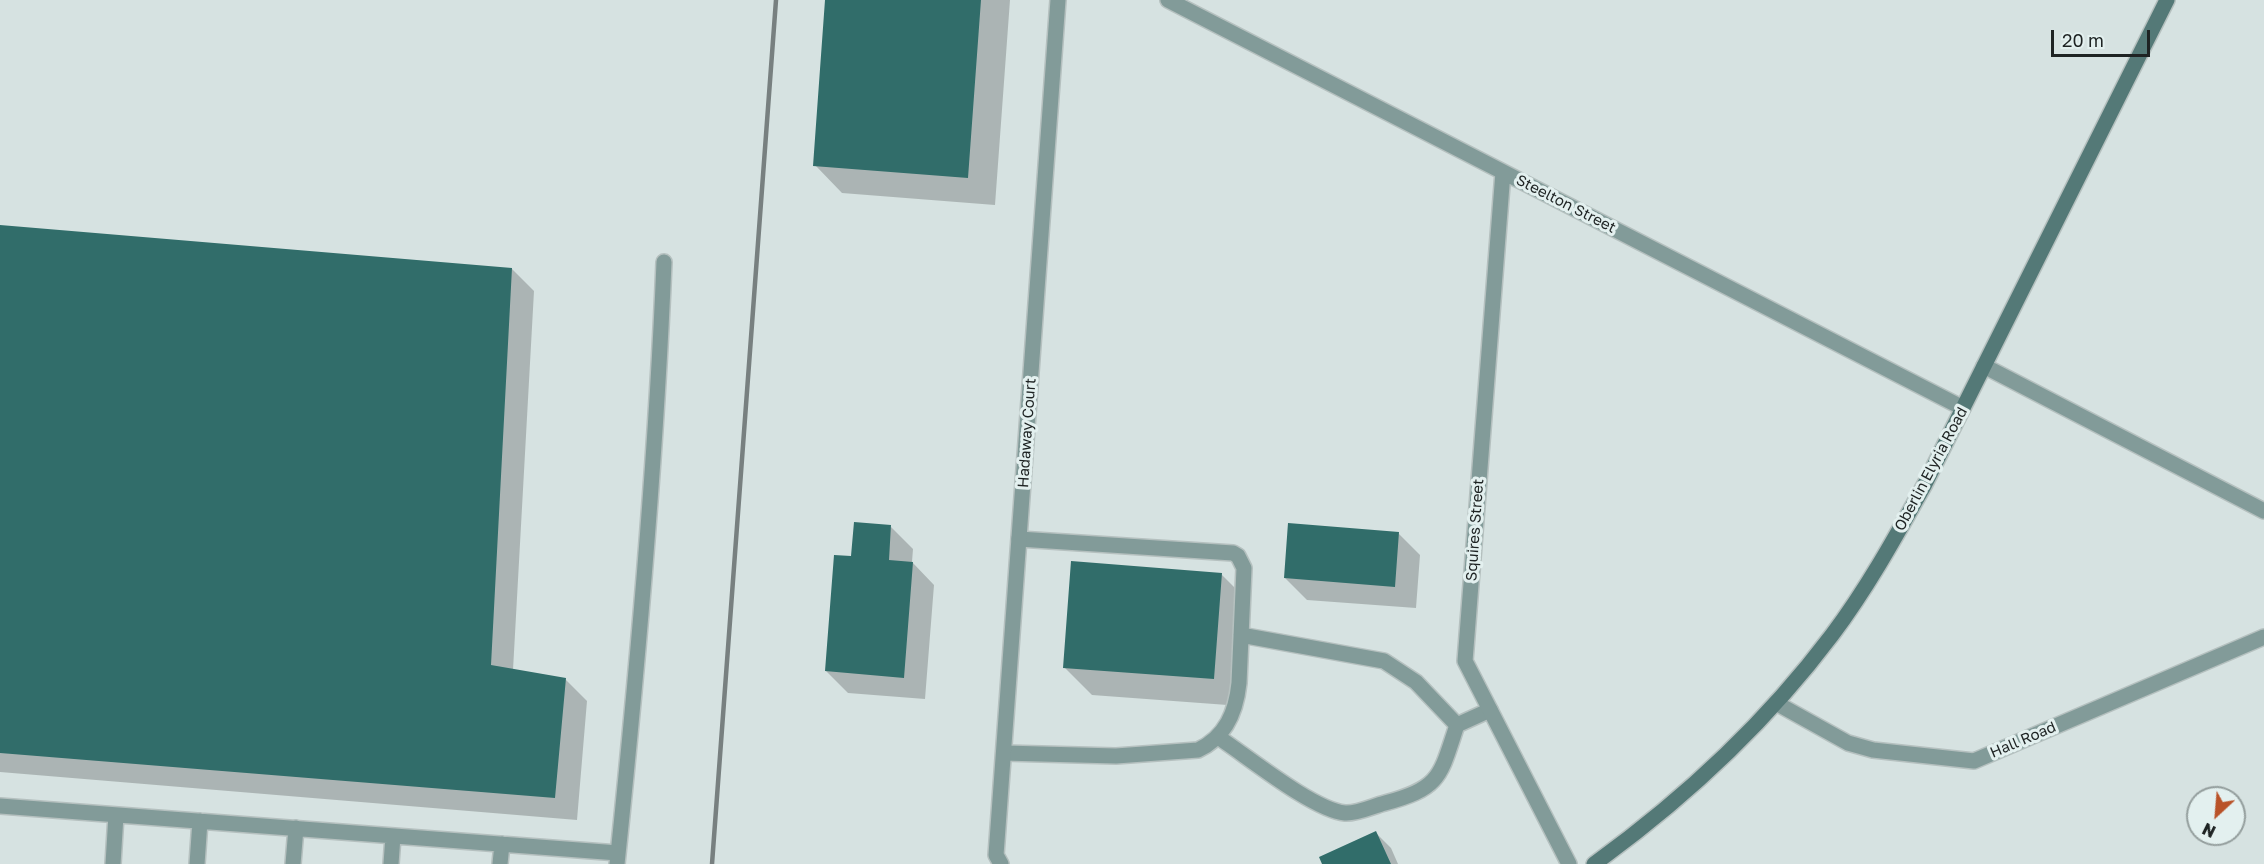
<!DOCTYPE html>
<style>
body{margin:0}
#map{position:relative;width:2264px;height:864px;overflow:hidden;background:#d6e2e1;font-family:"Golos Text",sans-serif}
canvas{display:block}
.north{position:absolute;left:2186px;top:786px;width:60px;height:60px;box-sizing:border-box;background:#e3f0ef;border:2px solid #949e9d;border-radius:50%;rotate:206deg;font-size:16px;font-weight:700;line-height:24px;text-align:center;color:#1e2323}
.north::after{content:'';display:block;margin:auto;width:21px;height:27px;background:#b95228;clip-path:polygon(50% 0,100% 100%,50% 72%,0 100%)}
.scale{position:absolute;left:2051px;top:30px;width:99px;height:27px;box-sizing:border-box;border:3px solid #1e2323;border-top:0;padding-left:8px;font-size:18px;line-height:21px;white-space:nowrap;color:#1e2323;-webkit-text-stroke:4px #e3f0ef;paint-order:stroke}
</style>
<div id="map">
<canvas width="2264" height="864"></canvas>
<div class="north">N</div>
<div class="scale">20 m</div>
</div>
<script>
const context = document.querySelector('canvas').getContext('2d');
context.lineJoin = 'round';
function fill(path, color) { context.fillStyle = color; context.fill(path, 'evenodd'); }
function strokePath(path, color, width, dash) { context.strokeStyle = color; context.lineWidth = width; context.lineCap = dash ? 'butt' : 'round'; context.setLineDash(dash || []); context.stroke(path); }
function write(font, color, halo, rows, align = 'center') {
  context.font = font + ' "Golos Text",sans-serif'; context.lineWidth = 6; context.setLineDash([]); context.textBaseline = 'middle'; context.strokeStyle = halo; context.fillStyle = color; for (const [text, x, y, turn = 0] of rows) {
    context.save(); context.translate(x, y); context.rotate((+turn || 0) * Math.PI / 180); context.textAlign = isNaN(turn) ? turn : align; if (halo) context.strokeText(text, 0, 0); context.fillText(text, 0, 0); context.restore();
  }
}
fill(new Path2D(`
 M827 0H1010L995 205 842 193 815 165Z
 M0 226 512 269 534 291 513 670 565 679 587 701 577 820 0 772Z
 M891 527 913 549 912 562 934 585 925 699 848 693 826 671 852 558Z
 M1398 533 1420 555 1416 608 1307 600 1285 578Z
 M1221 574 1249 602 1241 706 1092 695 1064 667Z
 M1376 833 1391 848 1398 864H1323Z`), '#0003');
fill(new Path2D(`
 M825 0H981L968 178 813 166Z
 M0 225 512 268 491 665 566 678 555 798 0 753Z
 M854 522 891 525 889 560 913 562 904 678 825 671 834 555 851 556Z
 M1288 523 1399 532 1395 587 1284 578Z
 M1071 561 1222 573 1214 679 1063 668Z
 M1376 831 1391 864H1322L1319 857Z`), '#316d6a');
const lane = new Path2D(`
 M1984 366 2264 511
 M1241 635 1384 661 1416 682 1457 725
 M1218 737C1247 756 1313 810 1345 813 1357 814 1373 806 1385 803 1441 788 1440 776 1457 725L1490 710
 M1004 753 1116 756 1198 750C1226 737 1236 712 1239 683L1244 568 1238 556 1233 553 1019 539
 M0 806 618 853
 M113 864 116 815
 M197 864 200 821
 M293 864 296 828
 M391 864 393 836
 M500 864 502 844
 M617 864C638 664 656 463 664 262`);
const street = new Path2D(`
 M1168 0 1963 408
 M1503 172 1465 661 1569 864
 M1776 703 1848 743 1873 750 1974 761 2264 637
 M1001 864 996 855 1058 0`);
const secondary = new Path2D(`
 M1594 864C1684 799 1765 724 1832 635 1868 587 1896 536 1925 484L2167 0`);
strokePath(lane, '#b5c0bf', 18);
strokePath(street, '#b5c0bf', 18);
strokePath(secondary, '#b5c0bf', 18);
strokePath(lane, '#829b99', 15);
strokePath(street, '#829b99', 15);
strokePath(secondary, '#547977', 15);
strokePath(new Path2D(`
 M712 864 776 0`), '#788080', 4.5);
write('15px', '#1e2323', '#e3f0ef', [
 ["Steelton Street",1566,204,27],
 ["Hadaway Court",1027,433,-86],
 ["Oberlin Elyria Road",1931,469,-62],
 ["Squires Street",1475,530,-86],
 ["Hall Road",2023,740,-23]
]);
</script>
